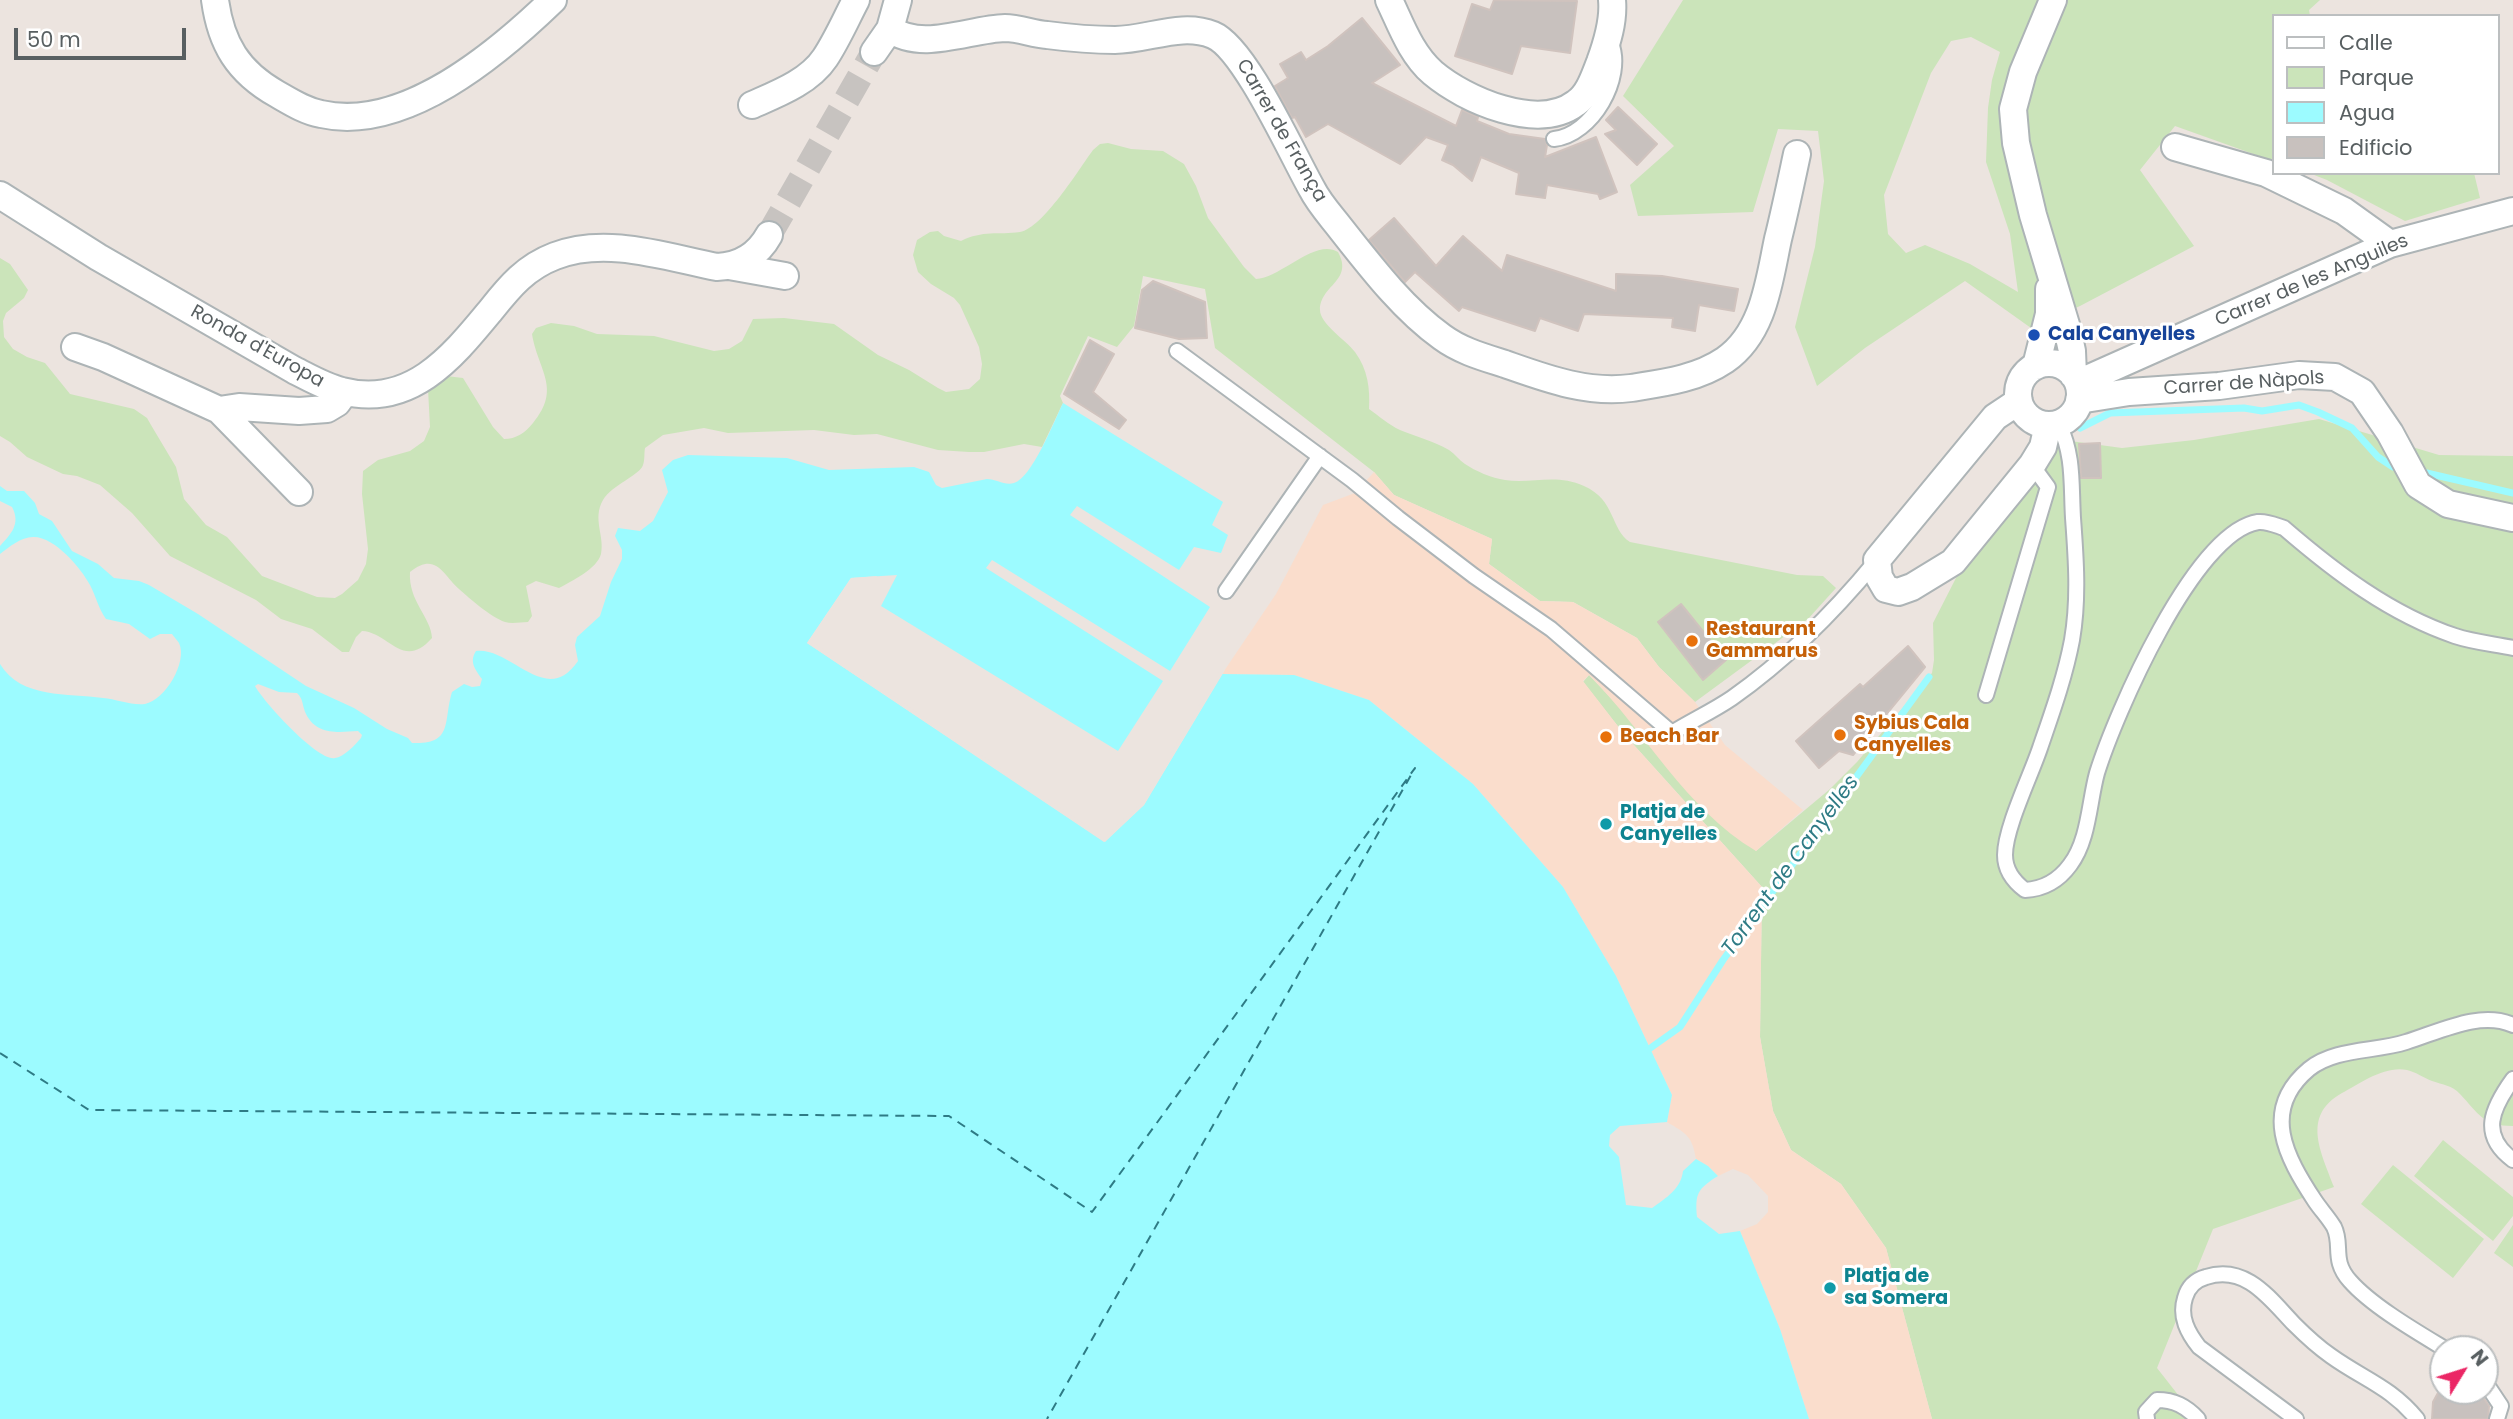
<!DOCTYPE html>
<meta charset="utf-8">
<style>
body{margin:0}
#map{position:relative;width:2513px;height:1419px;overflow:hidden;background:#ece4df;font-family:Poppins,sans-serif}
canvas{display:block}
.legend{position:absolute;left:2272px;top:14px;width:228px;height:161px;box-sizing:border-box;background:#fff;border:2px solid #bcbfc0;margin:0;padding:9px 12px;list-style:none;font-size:21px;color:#585f61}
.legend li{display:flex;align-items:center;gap:14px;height:35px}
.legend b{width:35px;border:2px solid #bcbfc0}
.north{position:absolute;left:2429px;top:1335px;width:70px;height:70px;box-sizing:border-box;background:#fff;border:2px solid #bcbfc0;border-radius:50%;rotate:52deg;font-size:19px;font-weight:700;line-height:28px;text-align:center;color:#585f61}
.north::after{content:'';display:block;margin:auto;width:24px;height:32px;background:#eb2665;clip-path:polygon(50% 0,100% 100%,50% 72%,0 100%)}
.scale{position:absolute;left:14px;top:28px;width:172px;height:32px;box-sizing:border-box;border:4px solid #585f61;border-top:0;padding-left:9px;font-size:21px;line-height:24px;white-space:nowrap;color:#585f61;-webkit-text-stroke:5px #fff;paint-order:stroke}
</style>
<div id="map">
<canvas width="2513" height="1419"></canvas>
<ul class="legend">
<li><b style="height:9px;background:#fff"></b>Calle</li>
<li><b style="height:19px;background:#cbe4ba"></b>Parque</li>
<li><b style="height:19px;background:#9cfbff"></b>Agua</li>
<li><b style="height:19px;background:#c8c1be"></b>Edificio</li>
</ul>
<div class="north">N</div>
<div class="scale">50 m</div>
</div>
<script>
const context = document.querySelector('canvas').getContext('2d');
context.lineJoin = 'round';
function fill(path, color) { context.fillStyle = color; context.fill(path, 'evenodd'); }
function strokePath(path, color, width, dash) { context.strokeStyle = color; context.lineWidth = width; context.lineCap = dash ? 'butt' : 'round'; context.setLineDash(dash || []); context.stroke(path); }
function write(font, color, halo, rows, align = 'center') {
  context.font = font + ' Poppins,sans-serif'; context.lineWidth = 6; context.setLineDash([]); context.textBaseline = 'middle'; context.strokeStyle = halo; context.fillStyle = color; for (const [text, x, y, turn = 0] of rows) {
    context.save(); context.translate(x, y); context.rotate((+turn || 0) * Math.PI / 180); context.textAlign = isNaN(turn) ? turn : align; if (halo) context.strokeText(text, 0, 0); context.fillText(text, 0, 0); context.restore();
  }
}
fill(new Path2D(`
 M1683 0H2320L2309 10 2310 16H2273V161L2175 126 2140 170 2194 246 2080 306 2031 328 1965 281 1865 348 1817 386 1795 327 1815 247 1824 181 1818 131 1778 129 1753 212 1638 216 1630 185 1674 146 1623 96ZM1971 37 2000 52 1992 80 1988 108 1986 162 2010 234 2018 292 1970 264 1925 245 1906 253 1888 234 1884 195 1931 73 1951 41Z
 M1108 143 1131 149 1163 151 1184 164 1196 186 1208 218 1244 267 1256 279C1281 278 1315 238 1338 252 1354 281 1320 285 1320 310 1320 324 1346 340 1355 352 1368 370 1370 388 1369 409 1379 416 1389 425 1400 430 1417 437 1433 441 1449 450 1455 454 1459 460 1465 464 1475 471 1492 478 1505 480 1532 484 1556 473 1584 486 1616 500 1610 529 1630 542L1797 575 1823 576 1836 588 1808 619 1695 702 1659 667 1637 638 1573 602 1540 601 1489 564 1492 539 1394 495 1374 472 1215 348 1205 289 1143 276 1134 326 1117 347 1088 336 1060 396 1063 403 1042 447 1024 444 984 452H969L938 450 877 434 854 435 814 430 728 433 704 428 663 435 645 448C644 453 645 460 643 465 640 475 612 485 603 500 592 519 605 536 601 554 597 569 572 581 559 588L536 581 526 586 532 616 528 622C521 622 512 624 505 622 491 617 470 599 459 589 443 575 436 551 410 572 408 601 431 617 432 638 403 671 389 632 362 631L356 637 349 652H342L312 629 281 619 256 600 170 556 132 513 100 485 77 476 63 474 27 457 10 442 0 436V258L10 264 28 290 24 298 6 313 3 321 4 337 13 349 27 357 45 363 70 394 134 409 147 418 151 425 176 467 184 499 206 525 227 537 262 576 317 597 335 598 342 594 358 580 366 564 368 549 362 494 363 471 378 460 410 451 424 441 430 427 428 389 446 376 463 378 493 427 504 439C516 439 525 433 533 423 562 388 538 371 532 334L536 328 551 323 574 326 597 334 654 336 714 351 729 349 742 341 753 319 784 318 834 324 878 355 909 370 938 388 946 392 969 389 980 379 982 364 979 347 960 305 954 298 931 284 918 272 913 255 917 240 930 232 938 231 944 236 961 241C983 230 998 235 1020 232 1043 228 1079 169 1093 150L1100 144Z
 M2309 173H2474L2480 198 2405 221 2327 180Z
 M2319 419 2439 455 2513 456V1126C2483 1126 2479 1114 2460 1094 2452 1085 2443 1085 2432 1081 2424 1078 2416 1072 2407 1070 2386 1065 2360 1083 2342 1093 2301 1116 2321 1152 2334 1187L2213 1229 2157 1368 2197 1419H1932L1886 1248 1841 1184 1791 1150 1773 1111 1760 1037 1762 887 1624 734 1583 682 1589 675 1756 851 1830 789 1857 762 1932 673 1934 660 1933 623 1957 576 2063 440 2122 448 2194 440Z
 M2443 1140 2513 1197V1216L2493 1241 2414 1176Z
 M2393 1165 2484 1239 2453 1278 2361 1204Z
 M2513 1225V1267L2494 1253Z`), '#cbe4ba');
fill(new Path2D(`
 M1374 472 1394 495 1492 539 1489 564 1540 601 1573 602 1637 638 1659 667 1695 702 1725 745 1803 810 1756 851C1685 809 1646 732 1589 675L1583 681 1624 734 1762 887 1760 1037 1773 1111 1791 1150 1841 1184 1886 1248 1932 1419H1809L1780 1329 1740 1231 1757 1224 1768 1212V1196L1748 1175 1733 1169 1718 1176 1708 1166 1696 1159C1692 1136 1687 1134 1667 1122L1672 1095 1616 976 1563 887 1473 784 1369 700 1294 675 1222 674 1276 594 1323 505 1355 493Z`), '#faddcc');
fill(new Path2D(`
 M1063 403 1223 502 1212 525 1228 535 1221 553 1194 547 1179 570 1077 506 1070 515 1210 607 1170 671 992 560 986 568 1163 681 1118 751 881 606 897 575 851 578 807 643 1104 842 1144 805 1222 674 1294 675 1369 700 1473 784 1563 887 1616 976 1672 1095 1667 1122 1620 1126 1610 1135 1609 1146 1619 1157 1626 1205 1652 1208C1666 1198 1681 1189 1683 1171L1696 1159 1708 1166 1718 1176C1697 1189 1695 1194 1697 1217L1719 1234 1740 1231 1780 1329 1809 1419H0V664C21 699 68 693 103 698 116 699 133 706 145 704 165 700 188 662 179 643 177 640 174 637 172 634H160L150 639 129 624 106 619C98 608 96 596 90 585 81 568 54 536 33 537 21 537 9 547 0 554V546C11 534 21 524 12 507L0 501V486L7 491H24L35 503 39 514 52 521 72 551 98 564 114 578 139 581 149 585 198 614 306 686 354 708 387 729 408 738 412 743C454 745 443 721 452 692L464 684 472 687 480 686 482 679C475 669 469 662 476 651 512 647 546 708 578 661L575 645 577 637 600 616 611 582 622 559V550L615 536 618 528 640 531 653 521 668 492 662 470 673 460 688 455 787 458 829 470 914 467 929 472 936 485 942 488 987 479C996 479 1005 486 1014 483 1032 478 1054 421 1063 403ZM258 684 279 692 297 693C304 700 302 706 306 714 317 736 339 732 358 731L362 735 361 738C355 745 344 757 335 758 318 762 263 701 255 686Z`), '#9cfbff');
fill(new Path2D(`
 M877 576 875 580 853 581 812 642 1104 837 1141 803 1219 672 1225 670 1144 805 1105 842 807 643 851 578Z`), '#ece4df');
strokePath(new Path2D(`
 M2080 428 2110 413 2244 408 2262 411 2299 405 2318 412 2352 428 2378 457 2393 467 2400 468
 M2418 471 2513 493
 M1649 1049 1680 1027 1723 960 1929 677`), '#9cfbff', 7);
strokePath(new Path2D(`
 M0 1053 89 1110 949 1116 1092 1212 1415 768 1047 1419`), '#2e7b85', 2, [9, 7]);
const building = new Path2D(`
 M1494 0 1577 1 1570 53 1521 46 1512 74 1455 56 1472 4 1490 10Z
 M1362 18 1400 65 1372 83 1456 126 1462 110 1478 117 1477 121 1509 134 1545 139 1547 145 1545 157 1596 137 1617 192 1600 199 1598 194 1547 185 1545 198 1516 194 1519 173 1481 157 1472 181 1453 165 1442 160 1448 145 1426 137 1400 164 1328 124 1306 137 1295 117 1292 118 1275 86 1288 78 1280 64 1301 52 1306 60 1328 46Z
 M1618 107 1657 144 1637 165 1605 134 1616 130 1606 120Z
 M1394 218 1436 266 1463 236 1502 271 1507 255 1616 291V274L1662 276 1738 289 1734 311 1699 305 1695 331 1672 327 1673 318 1584 314 1578 331 1540 318 1535 331 1462 307 1459 311 1415 272 1405 282 1369 240Z
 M1153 281 1205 302 1207 338 1179 339 1135 328 1142 290Z
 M1090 340 1114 354 1093 392 1126 420 1119 429 1064 394Z
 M2100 443 2101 478H2081L2079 444Z
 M1681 604 1726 660 1703 680 1658 622Z
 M1908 646 1925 667 1853 755 1839 751 1819 768 1796 741 1860 684 1863 687Z
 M2439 1391H2479L2489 1406 2488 1419H2432L2433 1402Z`);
fill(building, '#c8c1be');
strokePath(building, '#d0c3be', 2);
strokePath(new Path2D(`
 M769 235 874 52`), '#c7c3c0', 26, [26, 13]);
const lane = new Path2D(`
 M1554 139C1592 135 1625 78 1611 43
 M1177 351 1352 480 1398 518 1474 576 1551 629 1672 733C1691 721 1713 711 1732 698 1786 660 1834 612 1876 561
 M2059 424C2074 456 2071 483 2073 518 2076 558 2079 600 2072 640 2065 677 2052 713 2040 748 2031 775 2005 828 2005 855 2005 870 2013 881 2025 890 2044 889 2059 880 2070 865 2089 840 2089 802 2097 773 2115 715 2194 532 2258 522 2267 521 2275 525 2284 528 2335 572 2390 614 2455 636 2473 642 2494 644 2513 648
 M1226 591 1320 456
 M1986 695 2048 487 2032 465
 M2513 1079C2492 1108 2479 1135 2513 1160
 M2445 1349C2417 1332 2372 1306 2350 1281 2331 1260 2343 1245 2334 1227 2328 1217 2321 1210 2315 1201 2286 1157 2260 1110 2309 1069 2335 1048 2375 1052 2406 1042 2439 1032 2480 1010 2513 1025
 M2485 1382 2501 1406 2497 1419
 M2147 1419 2146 1412 2157 1400C2174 1400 2186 1406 2198 1419
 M2296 1419 2199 1347C2188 1333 2179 1317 2185 1298 2188 1287 2195 1280 2206 1277 2246 1264 2270 1299 2294 1324 2305 1335 2318 1347 2331 1356 2363 1379 2391 1387 2417 1419`);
const street = new Path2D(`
 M215 0C221 44 238 72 277 94 291 102 305 111 321 114 404 133 497 54 553 0
 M1389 0C1401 25 1411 54 1433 73 1465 100 1538 132 1576 103 1589 94 1594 77 1600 62 1607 43 1614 21 1612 0
 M2053 0 2023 72 2013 109 2016 143 2033 215 2067 328 2072 351 2073 375
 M890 29C922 52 969 29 1005 28 1019 28 1033 34 1047 35 1070 38 1093 40 1115 40 1148 40 1181 22 1213 35 1245 48 1293 156 1312 189 1319 203 1331 216 1341 229 1371 267 1403 309 1442 337 1461 351 1483 357 1505 364 1545 378 1587 394 1631 388 1663 383 1697 379 1725 360 1764 333 1769 281 1778 239 1785 211 1791 182 1797 154
 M874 52 890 29 898 0
 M752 105C777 94 809 82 825 58 837 40 846 19 856 0
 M2175 147 2266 173 2344 211 2390 244
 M0 195 98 257 294 370C310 378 325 387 342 391 411 409 453 356 491 310 510 286 526 267 555 256 606 236 666 257 717 267 740 266 758 255 769 235
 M729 266 785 276
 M75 347 103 357 219 410 299 492
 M2018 394a31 31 0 1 1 62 0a31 31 0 1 1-62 0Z
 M2036 366 2049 314V289
 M2078 383 2390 244 2513 211
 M2079 400 2129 392 2219 386 2299 375 2335 377 2362 392 2390 433 2418 485 2448 504 2513 518
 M2019 401 1995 417 1877 560 1879 577 1886 589 1898 592 1912 587 1953 562 2032 465 2043 447 2048 425
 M219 410 239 407 299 411 327 409 337 403 345 392`);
strokePath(lane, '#adb4b6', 18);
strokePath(street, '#adb4b6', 30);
strokePath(lane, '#fff', 14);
strokePath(street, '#fff', 26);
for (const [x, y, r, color] of [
 [2034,335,7,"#1a4fb4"],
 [1692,641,7,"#e8710a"],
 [1840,735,7,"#e8710a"],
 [1606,737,7,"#e8710a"],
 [1606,824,7,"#0f9aa8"],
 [1830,1288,7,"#0f9aa8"]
]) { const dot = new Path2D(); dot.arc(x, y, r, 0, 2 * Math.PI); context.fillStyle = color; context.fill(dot); strokePath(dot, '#fff', 2.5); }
write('19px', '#585f61', '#fff', [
 ["Carrer de França",1281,131,60],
 ["Carrer de les Anguiles",2312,281,-23],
 ["Ronda d'Europa",257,347,29],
 ["Carrer de Nàpols",2244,384,-4]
]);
write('bold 19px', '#164399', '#fff', [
 ["Cala Canyelles",2048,335]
], 'left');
write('bold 19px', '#c56008', '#fff', [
 ["Restaurant",1706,630],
 ["Gammarus",1706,652],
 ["Sybius Cala",1854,724],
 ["Canyelles",1854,746],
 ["Beach Bar",1620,737]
], 'left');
write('bold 19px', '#0d838f', '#fff', [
 ["Platja de",1620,813],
 ["Canyelles",1620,835],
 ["Platja de",1844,1277],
 ["sa Somera",1844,1299]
], 'left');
write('italic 21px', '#2e7b85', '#fff', [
 ["Torrent de Canyelles",1791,866,-54]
]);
</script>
